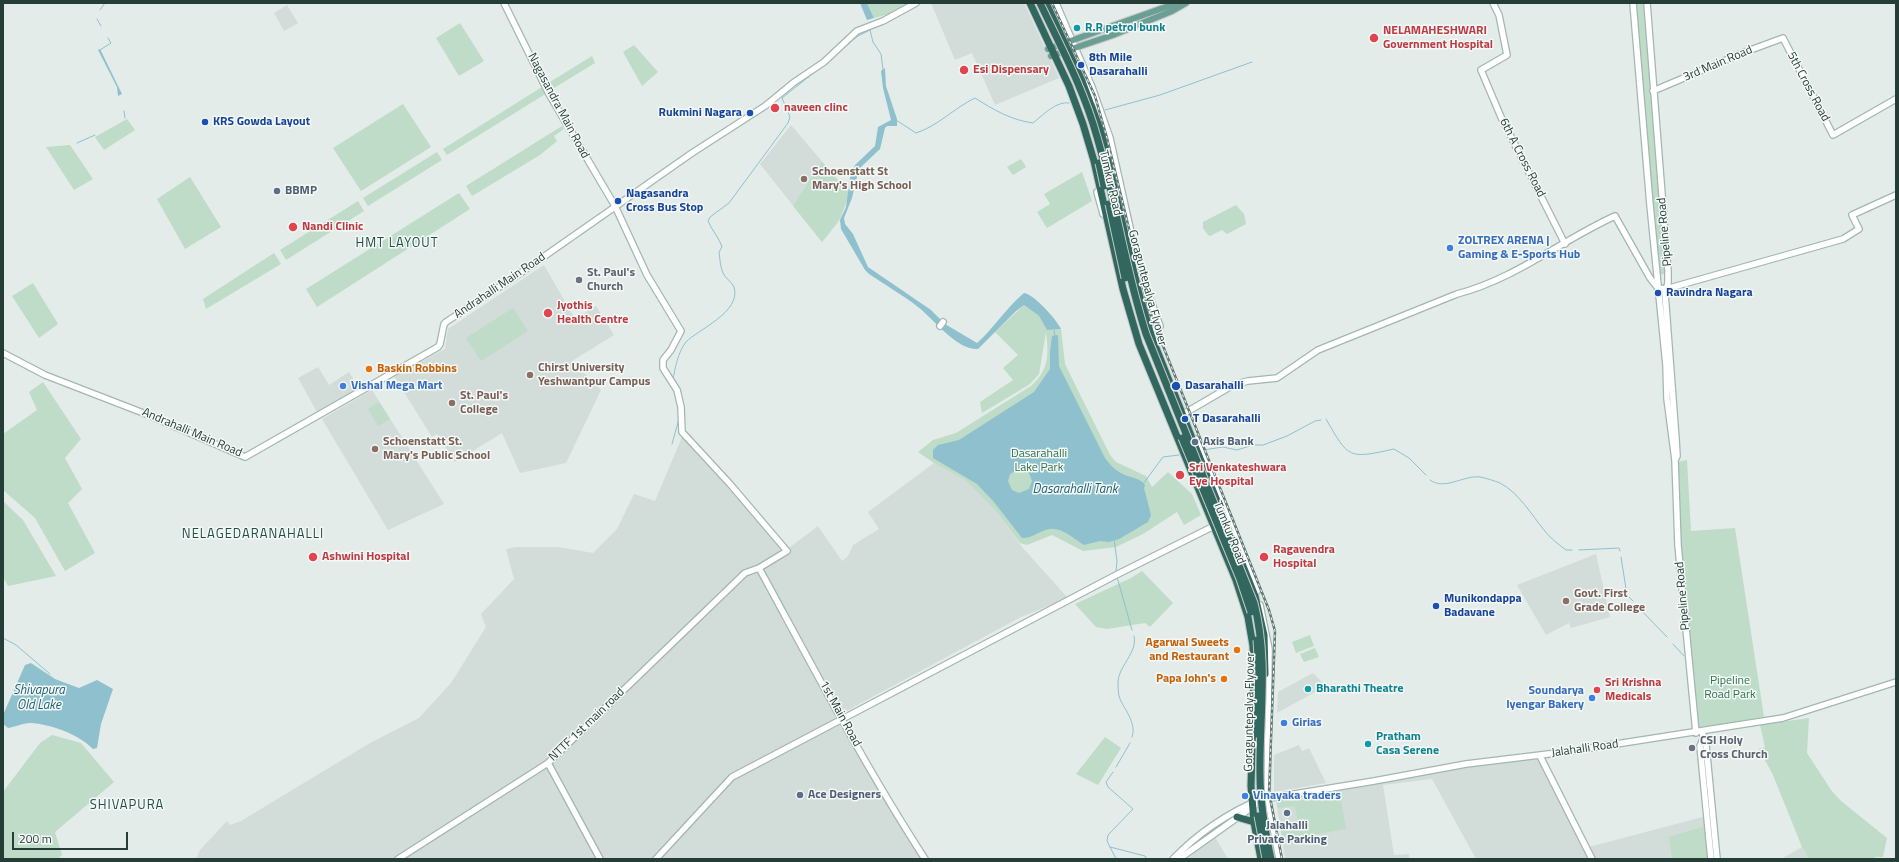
<!DOCTYPE html>
<style>
body{margin:0}
#map{position:relative;width:1899px;height:862px;overflow:hidden;background:#e3ece9;font-family:"Titillium Web",sans-serif}
canvas{display:block}
.frame{position:absolute;inset:0;border:4px solid #243d37;pointer-events:none}
.scale{position:absolute;left:12px;top:832px;width:116px;height:18px;box-sizing:border-box;border:2px solid #243d37;border-top:0;padding-left:5px;font-size:12px;line-height:14px;white-space:nowrap;color:#243d37;-webkit-text-stroke:3px #f4f9f7;paint-order:stroke}
</style>
<div id="map">
<canvas width="1899" height="862"></canvas>
<div class="frame"></div>
<div class="scale">200 m</div>
</div>
<script>
const context = document.querySelector('canvas').getContext('2d');
context.lineJoin = 'round';
function fill(path, color) { context.fillStyle = color; context.fill(path, 'evenodd'); }
function strokePath(path, color, width, dash) { context.strokeStyle = color; context.lineWidth = width; context.lineCap = dash ? 'butt' : 'round'; context.setLineDash(dash || []); context.stroke(path); }
function write(font, color, halo, rows, align = 'center') {
  context.font = font + ' "Titillium Web",sans-serif'; context.lineWidth = 3; context.setLineDash([]); context.textBaseline = 'middle'; context.strokeStyle = halo; context.fillStyle = color; for (const [text, x, y, turn = 0] of rows) {
    context.save(); context.translate(x, y); context.rotate((+turn || 0) * Math.PI / 180); context.textAlign = isNaN(turn) ? turn : align; if (halo) context.strokeText(text, 0, 0); context.fillText(text, 0, 0); context.restore();
  }
}
fill(new Path2D(`
 M931 3H1024L1059 78 995 105 972 53 955 60Z
 M287 5 298 23 284 31 274 13Z
 M791 125 849 193 840 220 822 242 760 164Z
 M544 265 575 319 596 306 614 335 572 361 601 390 566 463 520 473 502 433 455 462 437 434 432 437 394 376 445 349 448 329Z
 M318 367 329 385 349 372 359 388 317 412 298 378Z
 M372 390 444 504 388 530 322 419Z
 M682 437 785 551 818 526 842 561 848 556 853 545 879 529 868 512 934 463 965 480 996 511 1022 547 1068 598 1021 617 835 717 923 859H196L200 850 227 821 230 825 241 821 370 743 419 718 451 683 486 627 481 614 514 579 506 549 516 547H559L593 553 617 529 634 494 655 501Z
 M1596 554 1610 617 1571 628 1569 623 1546 635 1517 585Z
 M1313 673 1326 686 1277 713 1278 692Z
 M1299 745 1302 751 1309 748 1326 783 1274 792V755Z
 M1540 753 1585 848 1714 814 1719 859H1476L1432 779 1383 785 1394 855 1409 854V859H1285L1276 800 1387 778Z
 M1215 837 1228 859H1187L1205 843Z
 M1802 847 1809 859H1781Z`), '#d2dcd8');
fill(new Path2D(`
 M867 3H910L893 13 874 18Z
 M1634 3H1644L1667 273 1657 276Z
 M460 23 484 61 459 76 436 38Z
 M634 45 658 72 642 86 623 52Z
 M592 56 595 63 554 88 550 82Z
 M542 87 547 93 447 155 443 149Z
 M403 104 431 147 361 191 333 148Z
 M127 119 135 130 104 150 95 137Z
 M562 126 564 129 554 136 557 141 540 155 472 196 466 186Z
 M70 145 93 179 74 190 46 147Z
 M437 152 442 160 368 206 363 198Z
 M1021 159 1026 167 1013 175 1007 167Z
 M822 162 849 193C844 214 835 226 822 242L793 206Z
 M1082 172 1092 201 1047 228 1037 212 1050 204 1044 194Z
 M190 177 221 227 185 249 157 199Z
 M459 193 470 209 317 307 306 289Z
 M358 201 364 211 286 260 280 250Z
 M1236 205 1244 214 1246 224 1227 234 1222 230 1210 236 1208 235 1203 228V222Z
 M274 253 281 264 206 309 203 299Z
 M33 283 58 324 39 338 12 296Z
 M1024 305 1039 316 1047 330 1061 329 1065 364 1110 455 1116 462 1146 476 1152 487 1168 472 1192 494 1201 515 1184 525 1177 512 1143 534 1116 547 1083 551 1052 535 1027 545 1020 543 996 511 965 480 934 463 918 452 933 440 956 433 1031 386C1049 370 1049 355 1046 332L1039 374 1030 384 982 413 980 402 1013 380 1003 368 1018 355 995 332Z
 M513 308 528 331 481 361 466 338Z
 M43 382 81 439 65 458 82 489 68 503 95 553 65 571 35 518 3 490V434L37 410 29 392Z
 M379 402 390 419 378 426 368 409Z
 M1687 460 1691 531 1735 528 1764 717 1703 728 1702 730 1696 731 1679 546 1677 462Z
 M3 501 23 520 56 576 8 586 3 577Z
 M1142 571 1173 603 1150 627 1145 623 1107 629 1096 627 1075 604 1131 578Z
 M1310 635 1314 646 1296 653 1292 642Z
 M1315 648 1319 657 1304 662 1300 654Z
 M1809 718 1807 753 1831 790 1841 801 1887 838 1883 857H1876L1872 859H1809L1802 847 1773 775 1759 749 1765 747 1760 725Z
 M52 735 81 743 114 782 55 832 62 855 58 859H3V792L40 743Z
 M1105 737 1121 748 1098 785 1076 774Z
 M1339 790 1346 829 1283 840 1281 831 1299 828 1295 806 1278 808 1276 800Z
 M1705 826 1708 859H1672L1669 837Z`), '#bedcc8');
fill(new Path2D(`
 M860 3H867L874 18 867 20Z
 M100 49 122 94 118 96 117 87 98 50Z
 M885 68 886 86 897 119V126H887L885 128 880 149 861 167 857 177 852 198 844 218 845 224 853 234 868 267 931 310 945 324 977 343C994 328 1006 308 1024 293 1034 294 1057 320 1061 329L1047 330 1039 316 1024 305 1016 311 978 349C956 350 935 320 918 307 903 295 885 285 869 274L865 270 841 229 840 220 846 207 850 178 855 165 875 146 878 127 891 120 883 88 881 71Z
 M1058 335 1059 366 1105 458C1110 465 1116 471 1125 475 1132 478 1140 478 1145 485L1144 488 1151 515 1148 522 1119 539 1109 542 1100 541 1084 545C1074 539 1062 527 1049 529 1039 531 1033 538 1022 538L994 502 977 484 933 458V450L938 445 959 440 1034 392 1050 369V352L1052 336ZM1019 469 1029 473 1032 481 1029 489 1019 493 1012 490 1008 481 1010 474Z
 M31 663 55 679 79 688 97 680 113 689 101 724 97 748 93 749C78 734 51 724 30 723 23 723 15 727 8 728L3 724V715L25 665Z`), '#8fc0ce');
strokePath(new Path2D(`
 M100 10 105 3
 M97 19 101 26
 M870 30 873 42 881 54 883 70
 M843 48 858 36 870 30
 M100 50 111 43 108 38
 M1105 110 1160 95 1252 62
 M124 111 125 118
 M896 120 916 133C938 126 954 108 975 98 994 110 1011 120 1033 123 1043 115 1056 101 1069 103
 M77 143 95 135
 M1054 330 1055 337
 M673 380C675 368 678 352 686 342 697 330 742 312 734 287 732 282 725 278 723 273 720 267 720 258 719 252L722 247C719 237 712 231 708 221L710 217 729 203 788 123 790 117 782 98 821 67
 M1326 419C1349 459 1348 459 1394 449L1409 458 1426 475
 M672 444 679 419
 M1203 450 1223 447 1237 450 1253 445H1263L1287 436 1315 421 1321 420
 M1430 480C1445 491 1463 475 1480 477 1486 478 1495 481 1500 483 1519 493 1531 514 1544 530 1550 538 1558 544 1566 550H1572
 M1143 484 1163 457 1179 455
 M1114 539 1117 561 1116 572
 M1579 550 1619 548 1620 551
 M1621 557 1627 595 1633 601
 M1117 577 1132 630
 M1639 608 1667 637
 M3 638 16 645 50 674
 M1673 644 1684 656
 M1132 737C1137 724 1125 710 1120 699 1118 694 1118 688 1118 683 1118 666 1138 653 1134 636
 M1116 767 1130 743
 M1113 772 1106 782 1108 787 1133 809 1108 835 1107 841 1116 859
 M1110 847 1145 856 1147 859`), '#8fc0ce', 1);
const secondary = new Path2D(`
 M1056 3 1092 87 1110 138 1139 268 1160 326 1151 330
 M1493 3 1499 15 1507 55 1481 70 1501 117 1565 244
 M1633 3 1650 205 1666 365 1667 399 1675 460 1678 545 1696 733
 M1647 3 1668 271V283L1665 293 1676 439 1677 456 1675 460
 M1086 83 1093 101
 M1653 91 1745 52 1783 38 1833 135 1896 99
 M1097 192 1103 214
 M940 326 943 322
 M3 353 45 375 151 416 245 457 438 347 440 344 444 324 446 322 519 274 692 153 765 106 793 83 824 62 857 31 883 21 916 3
 M1185 413 1233 385 1248 381 1277 378 1318 350 1457 294C1515 279 1562 240 1615 216L1650 278 1658 288 1666 289 1843 239 1859 229 1852 215 1896 195
 M1196 439 1229 518 1257 591
 M759 568C812 665 864 765 925 859
 M1260 605 1269 649 1267 796 1279 859
 M1702 732 1706 745 1717 859
 M1703 739 1700 746 1711 859
 M1540 756 1592 859
 M548 763 600 859
 M1270 798 1374 781 1466 764 1565 752 1783 718 1896 682
 M398 859 548 763 745 573 759 568 787 551 730 484 682 432 681 407 677 390 663 368V360L671 350 681 331 647 275 615 206 549 94 504 3
 M656 859 732 777 1118 574 1216 525
 M1173 859C1198 833 1230 812 1263 798
 M1179 859 1255 805`);
const primary = new Path2D(`
 M1048 49 1177 3
 M1051 56 1113 35 1172 11 1186 3`);
const highway = new Path2D(`
 M1030 3 1069 86 1083 124 1094 161 1123 289 1139 344 1236 580 1248 617 1253 646 1254 679 1251 786 1254 822 1261 859
 M1046 3 1082 81 1101 132 1139 294 1152 338 1255 596 1264 635 1265 674
 M1237 817 1254 822`);
strokePath(secondary, '#a2b7b1', 8);
strokePath(primary, '#c2c9c7', 8);
strokePath(highway, '#c2c9c7', 9);
strokePath(secondary, '#fff', 5.5);
strokePath(primary, '#6b9f95', 6);
strokePath(highway, '#32675f', 7);
const rail = new Path2D(`
 M1052 3 1095 96 1107 138 1149 311 1269 610 1275 631 1269 793 1282 859`);
strokePath(rail, '#5f7873', 2.5);
strokePath(rail, '#f4f9f7', 1, [3]);
const highwayBridge = new Path2D(`
 M1040 3C1061 47 1084 90 1097 137 1116 202 1125 269 1146 334L1254 603C1269 662 1259 715 1260 775 1260 804 1265 831 1271 859
 M1099 163 1104 186
 M1109 204 1125 278
 M1182 438 1240 579 1251 612
 M1256 734 1259 673 1257 640
 M1258 816 1266 859`);
strokePath(highwayBridge, '#c2c9c7', 9, []);
strokePath(highwayBridge, '#32675f', 7);
for (const [x, y, r, color] of [
 [1077,28,4,"#0f9aa8"],
 [1374,38,5,"#e0444e"],
 [1081,65,4,"#1a4fb4"],
 [964,70,5,"#e0444e"],
 [775,108,5,"#e0444e"],
 [750,113,4,"#1a4fb4"],
 [205,122,4,"#1a4fb4"],
 [804,179,4,"#8d6e63"],
 [277,191,4,"#5c6f8a"],
 [618,201,4,"#1a4fb4"],
 [293,227,5,"#e0444e"],
 [1450,248,4,"#3f7fe0"],
 [579,280,4,"#6b7280"],
 [1658,293,4,"#1a4fb4"],
 [548,313,5,"#e0444e"],
 [369,369,4,"#e8710a"],
 [530,375,4,"#8d6e63"],
 [343,386,4,"#3f7fe0"],
 [1176,386,5,"#1a4fb4"],
 [452,403,4,"#8d6e63"],
 [1185,419,4,"#1a4fb4"],
 [1195,442,4,"#5c6f8a"],
 [375,449,4,"#8d6e63"],
 [1180,475,5,"#e0444e"],
 [313,557,5,"#e0444e"],
 [1264,557,5,"#e0444e"],
 [1566,601,4,"#8d6e63"],
 [1436,606,4,"#1a4fb4"],
 [1237,650,4,"#e8710a"],
 [1224,679,4,"#e8710a"],
 [1308,689,4,"#0f9aa8"],
 [1597,690,4,"#e0444e"],
 [1592,698,4,"#3f7fe0"],
 [1284,723,4,"#3f7fe0"],
 [1368,744,4,"#0f9aa8"],
 [1692,748,4,"#6b7280"],
 [800,795,4,"#5c6f8a"],
 [1245,796,4,"#3f7fe0"],
 [1287,813,4,"#5c6f8a"]
]) { const dot = new Path2D(); dot.arc(x, y, r, 0, 2 * Math.PI); context.fillStyle = color; context.fill(dot); strokePath(dot, '#f4f9f7', 1.5); }
write('bold 12px', '#0d838f', '#f4f9f7', [
 ["R.R petrol bunk",1085,28],
 ["Bharathi Theatre",1316,689],
 ["Pratham",1376,737],
 ["Casa Serene",1376,751]
], 'left');
write('bold 12px', '#be3a42', '#f4f9f7', [
 ["NELAMAHESHWARI",1383,31],
 ["Government Hospital",1383,45],
 ["Esi Dispensary",973,70],
 ["naveen clinc",784,108],
 ["Nandi Clinic",302,227],
 ["Jyothis",557,306],
 ["Health Centre",557,320],
 ["Sri Venkateshwara",1189,468],
 ["Eye Hospital",1189,482],
 ["Ragavendra",1273,550],
 ["Hospital",1273,564],
 ["Ashwini Hospital",322,557],
 ["Sri Krishna",1605,683],
 ["Medicals",1605,697]
], 'left');
write('bold 12px', '#164399', '#f4f9f7', [
 ["8th Mile",1089,58],
 ["Dasarahalli",1089,72],
 ["Rukmini Nagara",742,113,"right"],
 ["KRS Gowda Layout",213,122],
 ["Nagasandra",626,194],
 ["Cross Bus Stop",626,208],
 ["Ravindra Nagara",1666,293],
 ["Dasarahalli",1185,386],
 ["T Dasarahalli",1193,419],
 ["Munikondappa",1444,599],
 ["Badavane",1444,613]
], 'left');
write('12px', '#243d37', '#f4f9f7', [
 ["3rd Main Road",1718,64,-23],
 ["5th Cross Road",1808,87,62],
 ["Nagasandra Main Road",558,106,62],
 ["6th A Cross Road",1522,158,63],
 ["Tumkur Road",1110,183,77],
 ["Pipeline Road",1665,232,-95],
 ["Andrahalli Main Road",500,286,-34],
 ["Goraguntepalya Flyover",1147,288,75],
 ["Andrahalli Main Road",192,433,23],
 ["Tumkur Road",1229,533,68],
 ["Pipeline Road",1683,596,-95],
 ["Goraguntepalya Flyover",1250,712,-89],
 ["1st Main Road",840,714,61],
 ["NTTF 1st main road",587,725,-44],
 ["Jalahalli Road",1585,749,-8]
]);
write('bold 12px', '#785e54', '#f4f9f7', [
 ["Schoenstatt St",812,172],
 ["Mary's High School",812,186],
 ["Chirst University",538,368],
 ["Yeshwantpur Campus",538,382],
 ["St. Paul's",460,396],
 ["College",460,410],
 ["Schoenstatt St.",383,442],
 ["Mary's Public School",383,456],
 ["Govt. First",1574,594],
 ["Grade College",1574,608]
], 'left');
write('bold 12px', '#4e5e75', '#f4f9f7', [
 ["BBMP",285,191],
 ["Axis Bank",1203,442],
 ["Ace Designers",808,795],
 ["Jalahalli",1287,826,"center"],
 ["Private Parking",1287,840,"center"]
], 'left');
write('bold 12px', '#366cbe', '#f4f9f7', [
 ["ZOLTREX ARENA |",1458,241],
 ["Gaming & E-Sports Hub",1458,255],
 ["Vishal Mega Mart",351,386],
 ["Soundarya",1584,691,"right"],
 ["Iyengar Bakery",1584,705,"right"],
 ["Girias",1292,723],
 ["Vinayaka traders",1253,796]
], 'left');
write('bold 12px', '#5b616d', '#f4f9f7', [
 ["St. Paul's",587,273],
 ["Church",587,287],
 ["CSI Holy",1700,741],
 ["Cross Church",1700,755]
], 'left');
write('bold 12px', '#c56008', '#f4f9f7', [
 ["Baskin Robbins",377,369,"left"],
 ["Agarwal Sweets",1229,643],
 ["and Restaurant",1229,657],
 ["Papa John's",1216,679]
], 'right');
write('12px', '#31714d', '#f4f9f7', [
 ["Dasarahalli",1039,454],
 ["Lake Park",1039,468],
 ["Pipeline",1730,681],
 ["Road Park",1730,695]
]);
context.letterSpacing = '1px';
write('13px', '#214e45', '#f4f9f7', [
 ["HMT LAYOUT",397,244],
 ["NELAGEDARANAHALLI",253,535],
 ["SHIVAPURA",127,806]
]);
context.letterSpacing = '0px';
write('italic 13px', '#226275', '#f4f9f7', [
 ["Dasarahalli Tank",1075,490],
 ["Shivapura",39,691],
 ["Old Lake",39,706]
]);
</script>
